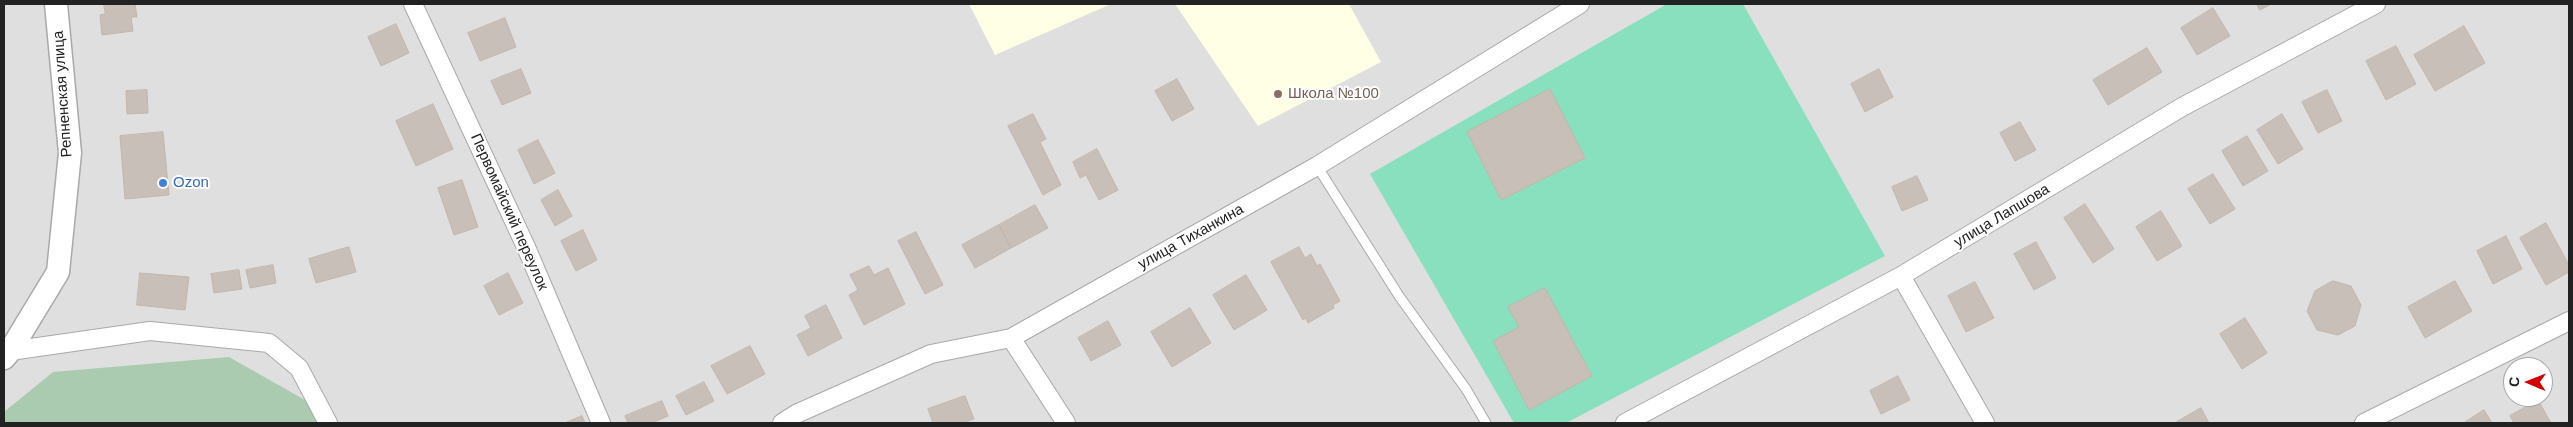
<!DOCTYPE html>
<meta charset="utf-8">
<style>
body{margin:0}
#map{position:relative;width:2573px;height:427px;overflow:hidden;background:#f2efe9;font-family:Helvetica,sans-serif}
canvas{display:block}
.frame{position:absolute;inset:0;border:5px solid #222;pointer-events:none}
.north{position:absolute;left:2503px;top:357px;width:50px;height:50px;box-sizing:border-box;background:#fff;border:1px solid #a7a7a7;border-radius:50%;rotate:271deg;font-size:14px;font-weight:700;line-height:20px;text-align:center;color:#222}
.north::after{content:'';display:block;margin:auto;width:18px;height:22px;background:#d40000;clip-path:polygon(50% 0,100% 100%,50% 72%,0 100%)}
</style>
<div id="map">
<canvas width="2573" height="427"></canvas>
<div class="frame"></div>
<div class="north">С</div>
</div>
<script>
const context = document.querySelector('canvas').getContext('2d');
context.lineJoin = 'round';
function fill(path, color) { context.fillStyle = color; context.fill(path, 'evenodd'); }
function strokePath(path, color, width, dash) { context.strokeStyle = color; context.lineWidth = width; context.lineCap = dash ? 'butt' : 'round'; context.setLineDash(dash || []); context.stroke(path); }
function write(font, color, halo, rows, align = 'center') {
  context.font = font + ' Helvetica,sans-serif'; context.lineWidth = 4; context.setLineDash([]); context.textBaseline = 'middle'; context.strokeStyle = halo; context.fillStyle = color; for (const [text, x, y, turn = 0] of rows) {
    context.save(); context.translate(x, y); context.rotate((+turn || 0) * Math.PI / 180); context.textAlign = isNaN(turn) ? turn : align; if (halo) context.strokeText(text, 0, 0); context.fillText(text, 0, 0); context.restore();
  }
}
fill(new Path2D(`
 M4 4H2569V423H4ZM2513 367H2543V397H2513Z`), '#e0dfdf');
fill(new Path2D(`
 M969 4H1111L995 55Z
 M1175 4H1349L1381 62 1258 126Z`), '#ffffe5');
fill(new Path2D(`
 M229 357 312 404 318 423H4V412L53 372Z`), '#aacbaf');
fill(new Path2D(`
 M1667 4H1743L1885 256 1566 423H1514L1370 174Z`), '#88e0be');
const building = new Path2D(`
 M104 4H135L137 17H131L133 31 102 35 100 15 105 14Z
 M2257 4H2271L2260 10Z
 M2213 8 2230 36 2197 55 2181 28Z
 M505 18 516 47 480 61 468 33Z
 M396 24 409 53 381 66 368 37Z
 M2464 26 2485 63 2435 91 2414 55Z
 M2396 46 2416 84 2386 100 2366 61Z
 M2147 48 2162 72 2108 105 2093 80Z
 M521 69 531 93 502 105 491 81Z
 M1879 69 1893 97 1865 112 1851 84Z
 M1177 79 1194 109 1172 121 1155 91Z
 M1550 89 1585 158 1501 200 1467 132Z
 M147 90 148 113 127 114 126 91Z
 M2327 90 2342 121 2318 133 2302 102Z
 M433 104 453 149 416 166 396 121Z
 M1033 114 1046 139 1040 142 1061 185 1043 195 1008 126Z
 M2282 114 2303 149 2278 164 2257 130Z
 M2020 122 2036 150 2015 161 2000 133Z
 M163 132 169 195 125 199 120 136Z
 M2247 136 2268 171 2243 186 2222 151Z
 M538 140 555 173 534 184 518 150Z
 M1097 149 1118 190 1099 200 1086 175 1080 178 1073 162Z
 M2213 174 2235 209 2210 224 2188 189Z
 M1917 176 1928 200 1902 211 1892 187Z
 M462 180 478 227 454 235 438 188Z
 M558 190 572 216 555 226 541 200Z
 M2085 204 2114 249 2093 263 2064 218Z
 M1035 205 1048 228 1011 248 999 225Z
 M2161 211 2182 246 2157 261 2136 227Z
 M2546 223 2569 265V272L2546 285 2520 238Z
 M999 225 1011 248 975 268 962 245Z
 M583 230 597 260 576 271 561 241Z
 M916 232 943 285 925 294 898 241Z
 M2506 236 2522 269 2493 284 2477 251Z
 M2036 242 2056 278 2034 290 2014 254Z
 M349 247 356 272 316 283 309 259Z
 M1299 247 1305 258 1311 254 1317 266 1320 264 1340 301 1333 305 1334 308 1308 323 1306 318 1303 320 1271 262Z
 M273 265 276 283 250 288 246 270Z
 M869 266 874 275 888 268 905 304 864 325 849 295 858 290 850 275Z
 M239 270 242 289 214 293 211 274Z
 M140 273 189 277 185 310 137 305Z
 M508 273 523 303 499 315 484 286Z
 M1246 275 1267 310 1234 330 1213 295Z
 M2333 281 2351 286 2361 305 2355 326 2338 335 2317 330 2307 311 2315 291Z
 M2455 281 2472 311 2425 338 2408 307Z
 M1975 282 1994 318 1966 332 1948 296Z
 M1545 288 1592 376 1529 410 1493 341 1519 327 1508 307Z
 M826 305 842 338 808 356 797 335 811 328 805 316Z
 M1190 308 1211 343 1172 367 1151 332Z
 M2245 318 2267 353 2242 369 2220 334Z
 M1108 321 1121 345 1091 361 1078 338Z
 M750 346 765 374 727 394 711 366Z
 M1898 376 1910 400 1881 414 1870 391Z
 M704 382 714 401 686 415 676 396Z
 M965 396 974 419 962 423H933L928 409Z
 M2538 400 2551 423H2514L2510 416Z
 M662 401 668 416 652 423H628L625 416Z
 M2201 408 2209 423H2175Z
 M2484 410 2492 423H2464Z
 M582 416 585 423H565Z`);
fill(building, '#c7bfb8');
strokePath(building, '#c4b6ab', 1);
const service = new Path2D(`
 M1317 166 1399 296 1466 389 1486 423`);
const minor = new Path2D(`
 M413 4 526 247 601 423
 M1901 276 1985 423
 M1011 338 1066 423
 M4 347 10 351 150 331 269 343 299 368 328 423
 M782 423 796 414 931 354 1011 338 1317 166 1580 4
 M1625 423 1901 276 2182 107 2376 4
 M2364 423 2569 321`);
const tertiary = new Path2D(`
 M4 358 10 351 58 272 70 153 56 4`);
strokePath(service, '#a9a9a9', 11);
strokePath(minor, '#a9a9a9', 20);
strokePath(tertiary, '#a9a9a9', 25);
strokePath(service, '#fff', 9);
strokePath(minor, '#fff', 18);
strokePath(tertiary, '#fff', 22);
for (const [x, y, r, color] of [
 [1278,94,5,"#8d6e63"],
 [163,183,5,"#3f7fe0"]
]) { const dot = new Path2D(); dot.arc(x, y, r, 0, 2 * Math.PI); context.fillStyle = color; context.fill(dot); strokePath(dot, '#fff', 2); }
write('15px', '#222', '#fff', [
 ["Репненская улица",63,94,-94],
 ["Первомайский переулок",509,212,66],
 ["улица Лапшова",2002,216,-31],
 ["улица Тиханкина",1191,237,-29]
]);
write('15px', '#785e54', '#fff', [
 ["Школа №100",1288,94]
], 'left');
write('15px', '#366cbe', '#fff', [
 ["Ozon",173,183]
], 'left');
</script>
